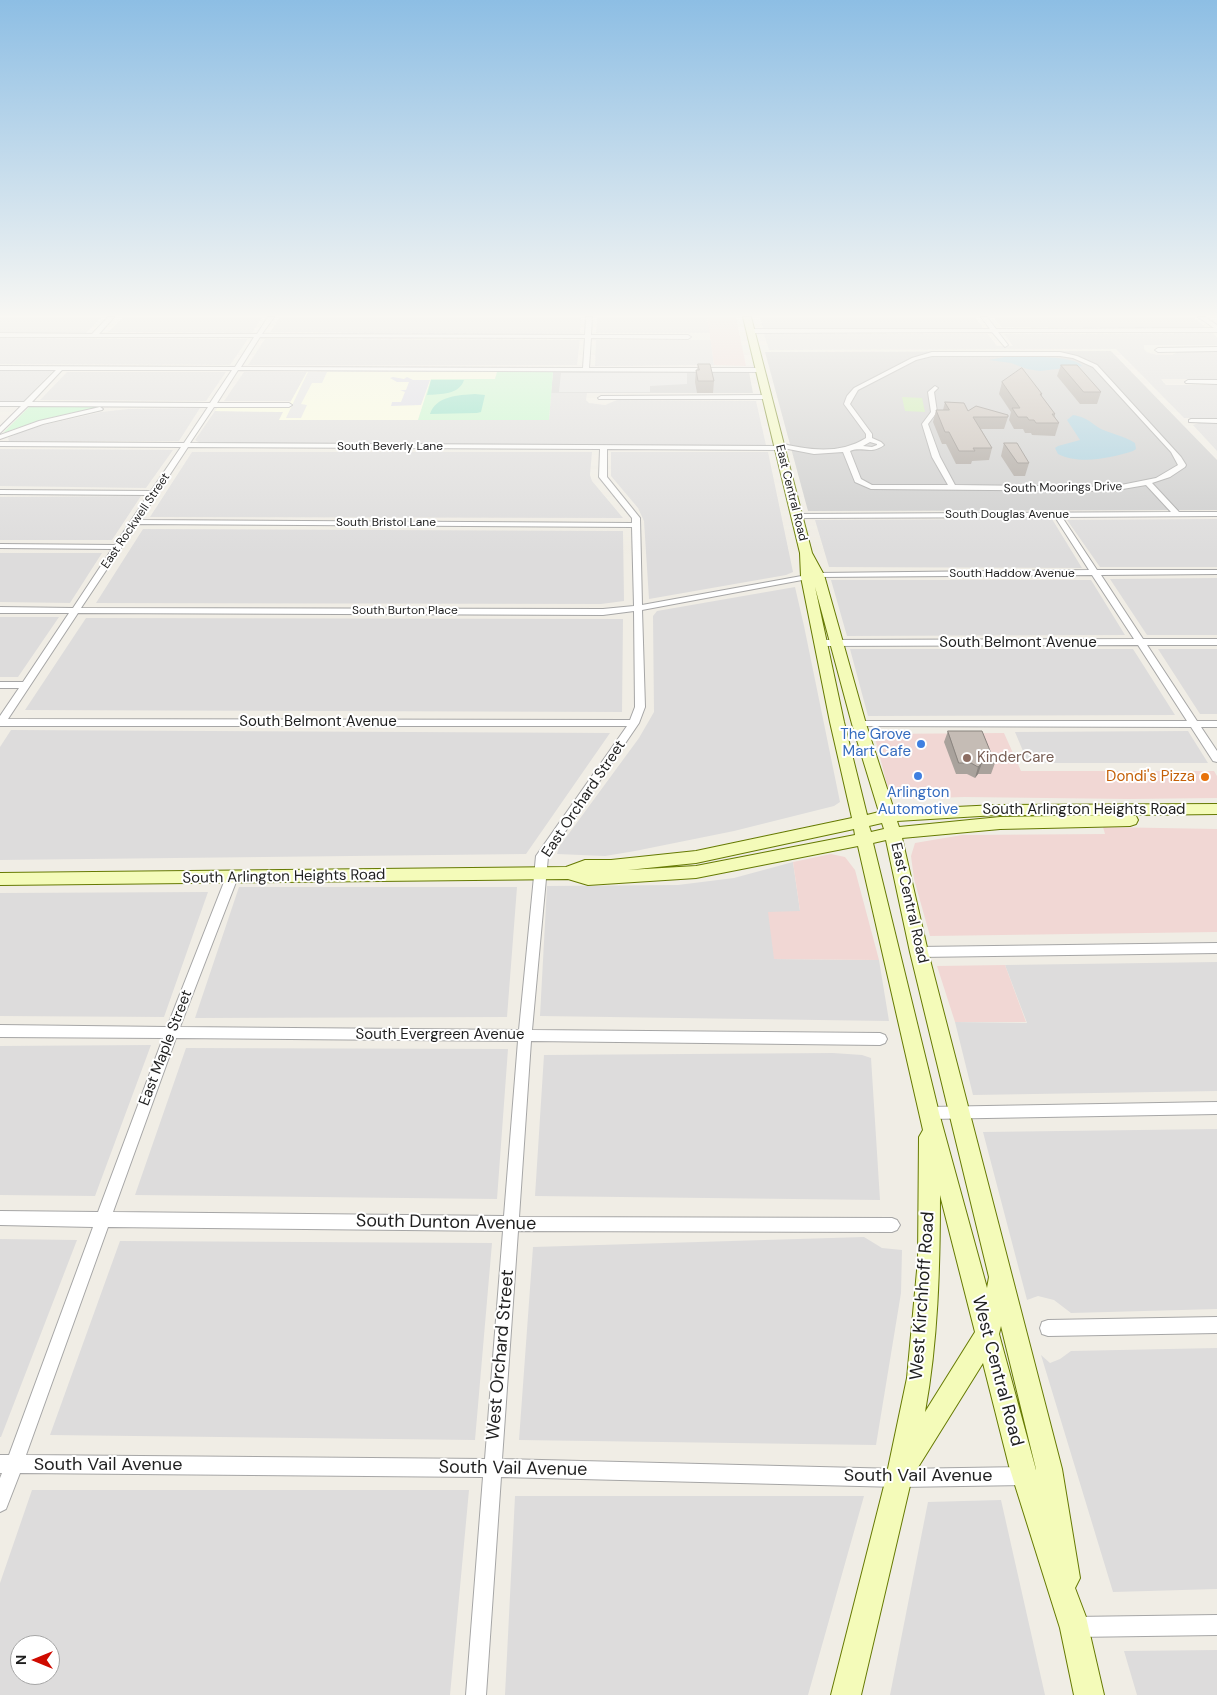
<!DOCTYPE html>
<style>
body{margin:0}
#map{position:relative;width:1217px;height:1695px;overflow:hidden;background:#f0ede5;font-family:"DM Sans",sans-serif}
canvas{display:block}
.north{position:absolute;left:10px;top:1635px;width:50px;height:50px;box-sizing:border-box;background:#fff;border:1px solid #a5a5a5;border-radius:50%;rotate:270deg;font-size:14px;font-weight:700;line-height:20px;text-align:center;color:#1f1f1f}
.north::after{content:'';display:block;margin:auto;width:18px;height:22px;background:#cf0b00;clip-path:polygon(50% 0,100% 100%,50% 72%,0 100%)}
</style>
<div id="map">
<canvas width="1217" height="1695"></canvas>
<div class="north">N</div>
</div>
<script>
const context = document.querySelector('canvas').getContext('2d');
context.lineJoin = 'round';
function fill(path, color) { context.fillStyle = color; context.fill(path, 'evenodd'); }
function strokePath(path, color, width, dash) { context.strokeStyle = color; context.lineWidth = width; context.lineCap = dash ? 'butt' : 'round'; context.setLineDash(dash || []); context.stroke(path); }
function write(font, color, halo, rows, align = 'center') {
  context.font = font + ' "DM Sans",sans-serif'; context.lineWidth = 4; context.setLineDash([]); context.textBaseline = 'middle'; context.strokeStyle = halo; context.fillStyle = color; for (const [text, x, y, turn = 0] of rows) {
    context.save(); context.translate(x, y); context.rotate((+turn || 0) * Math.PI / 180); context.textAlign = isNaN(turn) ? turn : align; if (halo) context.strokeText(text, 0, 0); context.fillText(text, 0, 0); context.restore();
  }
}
fill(new Path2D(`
 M0 317H102L86 333H0Z
 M123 317H263L252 333 108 332Z
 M280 317H581L580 335 270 332Z
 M597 317H707L710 333H596Z
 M760 317H975L983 328H763Z
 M993 317H1192L1206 327H1001Z
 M1213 333 1217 337V345H1144V349L1147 352 1157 355H1172L1177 352H1217V379H1161L1166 385H1217V418H1184L1116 349 769 350 764 334H988L997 346H1013L1004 334Z
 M0 338 248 339 230 365 0 364Z
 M265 339H297L580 340 577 365H248Z
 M596 340H711L714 365 595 366Z
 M0 371H53L24 401H0Z
 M67 372H226L206 401 40 400Z
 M244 372H307L291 401H224Z
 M551 393H587L586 400 589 403 605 405 617 400 756 401 766 445H203L195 440 215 411 284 412 280 420H549Z
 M200 408 179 441H9L8 438 25 430 48 424 101 412 128 409Z
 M1199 423H1217V451L1193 425Z
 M0 449 173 450 146 488 0 486Z
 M192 452H592L590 475 592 481 623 518 150 517Z
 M611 452H768L793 572 786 575 649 599 644 521 638 508 611 476Z
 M141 496 112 540H0V497Z
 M1052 519 1082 568 829 567 815 520Z
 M1217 519V567H1100L1067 520Z
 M143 529 623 531 624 601 601 604 96 603Z
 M0 553H102L70 603 0 602Z
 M1217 578V635H1147L1110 579Z
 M831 580H1091L1125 635 847 636Z
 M795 587 804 626 840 802 834 806 734 831 635 851 605 856 557 854 559 847 639 738 654 712 653 616 657 611Z
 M0 617H59L18 677H0Z
 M86 618 623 619 622 712 25 710Z
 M850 649H1133L1175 715 868 716Z
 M1158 649H1217V714H1200Z
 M11 730 610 733 526 854 0 860V747Z
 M1188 731 1208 763H1028L1015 732Z
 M793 862 800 911 774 959 879 960 889 1021 540 1016 547 886 678 885 734 878Z
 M239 887H517L507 1017 195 1018Z
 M208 892 164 1017 0 1016V893Z
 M1217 962V1091L973 1095 955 1022 1027 1023 1005 965Z
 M151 1045 95 1196 0 1195V1046Z
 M186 1048 508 1049 497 1199 135 1195Z
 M833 1053 862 1055 871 1058 880 1200 535 1196 544 1055Z
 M1217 1129V1309L1071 1313 1054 1300 1038 1296 1027 1300 983 1132Z
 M864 1237 882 1248 902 1250 901 1293 876 1445 519 1440 533 1247Z
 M0 1239 77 1240 1 1437H0Z
 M120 1241 492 1243 475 1440 50 1435Z
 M1217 1348V1589L1113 1592 1041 1355 1050 1363 1060 1359 1071 1351Z
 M32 1490H469L450 1695H0V1583ZM20 1645H50V1675H20Z
 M515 1496H864L808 1695H505Z
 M1001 1500 1045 1695H890L928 1502Z
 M1217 1650V1695H1137L1124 1651Z`), '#dddcdc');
fill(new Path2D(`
 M707 317H736L746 366 714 365Z
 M1004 733 1021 771H1214L1217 776V798L1129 799 964 797 904 799 894 795 888 789 874 734Z
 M1103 827 1217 829V932L930 936 914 879 911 856 915 843 962 835 1105 834Z
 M831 854 845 857 855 870 879 960 774 959 768 912 800 911 793 862Z
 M1005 965 1026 1022H955L937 966Z`), '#f1d7d4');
fill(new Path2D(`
 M307 372H497L495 379H431L418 420H279L283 412 215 411 219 406 289 405Z`), '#fdffe0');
fill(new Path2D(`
 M1111 351 1217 460V510L808 511 765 352Z
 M553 372H749L753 393H551Z`), '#cdcdcd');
fill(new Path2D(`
 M902 397 922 398 925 412 905 411Z`), '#c7ebab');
fill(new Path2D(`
 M497 372H553L549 420H418L431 379H495Z
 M32 406H105L45 419 3 433 29 407Z`), '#c2faca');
fill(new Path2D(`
 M431 380H464C459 395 441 394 427 395Z
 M475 394 485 395 481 412 477 413 430 414C436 396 458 395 475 394Z`), '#82e0c1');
fill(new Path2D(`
 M308 372H327L322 383H312L301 404 307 405 301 418H286Z
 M561 373H687V384L650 386V392H559Z`), '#e3e3e3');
fill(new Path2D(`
 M393 377 404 379 407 377 413 380H430L421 405 391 406 392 402H401L405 392 400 390H406L409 382H397L390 378Z`), '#dadae6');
fill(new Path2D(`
 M1005 357C1020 357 1075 355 1082 366L1040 371 1027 369 1011 363 989 360Z
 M1073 415C1089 418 1089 422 1101 429 1112 434 1124 436 1135 443L1136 449 1133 451C1110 458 1081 465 1058 454L1055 448 1058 446 1080 440 1067 420Z`), '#a5cede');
const minor = new Path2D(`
 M108 317H114L99 334H257L268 317H274L262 334 585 335 586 317H592L591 335H688L691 337 688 339 591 338 589 368H761L764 370 761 372 238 370 217 403H289L292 405 289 407H214L190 443 776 446 779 443C808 450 839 455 866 438V434L844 404 847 396 854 388 912 358 932 352H1060L1077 356 1097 365 1181 457 1186 465 1185 467 1170 477 1152 483 1179 512H1217V516L1062 517 1097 570H1217V574L1101 575 1143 639H1217V645H1147L1197 721H1217V727H1201L1217 751V762L1213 761 1191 727 855 726 854 724 855 722 859 721H1187L1138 645 820 646 815 643 820 640 1134 639 1092 575 818 577 642 610 645 707 639 723 548 857 532 1030 880 1033 885 1035 887 1039 885 1043 880 1045 531 1041 519 1217 892 1218 897 1220 900 1225 897 1230 892 1232 518 1231 502 1459 899 1469 1025 1467 1031 1470 1034 1476 1031 1482 1025 1485 899 1487 501 1477 486 1695H466L483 1477 20 1473 6 1509 0 1512V1478L2 1473H0V1455H9L93 1227 0 1225V1211L98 1212 163 1038 0 1037V1025L167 1027 226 877 228 874H236L238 877 180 1027 519 1030 536 856 627 726H0V716L19 688H0V682H23L69 613H0V607L73 608 112 549 0 548V544L115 545 148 495 0 494V490L151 491 181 447 0 446V442L184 443 208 407 28 406 0 433V427L21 406H0V402H24L56 370H0V366L235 367 254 337H0V333L92 334ZM260 337 585 338 583 368 241 367ZM932 356H1060L1073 358 1093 367 1171 452 1178 465 1156 478 1111 487 955 485 940 457 928 424 937 412 934 392 938 388 935 386 928 392 931 412 922 424 932 457 948 485H872L861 479 850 451C863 446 871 455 884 445L881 442 872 438V434L850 404 858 390 916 360ZM62 370H232L210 403 32 402ZM870 442 877 444V445L872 447 863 446ZM188 447 600 449 599 477 632 518V523L140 520ZM783 448 814 454 843 452 855 482 871 489 1111 491 1146 485 1171 512 797 514H794V518L1055 517 1089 570 818 573 642 605 640 518 607 477V449L780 450ZM137 524 632 527 634 606 603 609 81 608ZM634 611 635 707 630 720 8 719 78 613 603 615ZM176 1038 518 1041 504 1216 113 1212ZM108 1227 503 1231 485 1459 26 1455Z
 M981 317H987L996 329 1214 328 1198 317H1205L1217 325V332H998L1008 345 1005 347 992 332 751 333 748 331 751 329H990Z
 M1217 347V351L1158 352 1155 350 1158 348Z
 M1188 380H1217V384L1186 383 1185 382Z
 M601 396 767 395 770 397 767 399H599L598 398Z
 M100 407 103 409 102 410 43 424 0 439V435L39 421Z
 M1191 419H1217V423L1189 422V420Z
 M1217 943V953L919 957 915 955 913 952 915 949 919 947Z
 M1217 1102V1114L929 1119 924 1117 922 1113 924 1109 929 1107Z
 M1217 1317V1333L1048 1336 1042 1334 1040 1328 1042 1322 1048 1320Z
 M1217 1615V1635L1074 1637 1067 1634 1064 1627 1067 1620 1074 1617Z`);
const secondary = new Path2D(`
 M743 317H751L812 553 824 575 866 724 894 810 997 805 1217 804V814L1131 815 1136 816 1138 820 1136 824 1130 826 1000 829 902 838 928 952 1062 1469 1080 1578 1075 1588 1086 1617 1104 1695H1074L1060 1628 1009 1466 983 1363 912 1477 861 1695H831L886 1478 907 1378 918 1260 919 1137 923 1130 858 846 696 878 588 885 568 879 0 885V873L566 867 585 860H611L696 851 852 818 830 722 801 577 800 553ZM815 587 852 724 879 812 867 815 844 722ZM997 815H1110L1000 817 899 827 897 821ZM882 823 884 829 871 832 869 826ZM854 829 855 835 696 866 628 870 696 863ZM886 840 910 952 989 1277 987 1288 939 1113 873 843ZM940 1195 975 1332 925 1412C938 1341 940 1267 940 1195ZM1001 1326 1036 1469V1470L999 1334Z`);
strokePath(minor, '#a6a6a6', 2);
strokePath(secondary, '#667a03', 2);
fill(minor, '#fff');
fill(secondary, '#f4fbb9');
fill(new Path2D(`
 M698 364 714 381 713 393H697L695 382 696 370H697Z
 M1061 365 1101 392 1097 404H1080L1057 376Z
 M1002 382 1042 394V397L1055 414V417L1059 423 1055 436 1032 435 1031 433H1025L1023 429H1014L1009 420 1011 412 999 394Z
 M945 402 968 411 1008 417 1004 429H981L992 448 989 460 972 461 971 464H956L946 444H942L933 422 936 410H943Z
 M1004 443 1029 463 1025 476H1014L1001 456Z
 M948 731 995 763 991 774H978L975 778 967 774H956L944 742Z`), '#a9a29c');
fill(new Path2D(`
 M982 763 978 774 975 778 978 767Z`), '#8a847f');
const building = new Path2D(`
 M698 364H710L714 381H698L696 370H699Z
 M1061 365H1077L1101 392H1084Z
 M1022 368 1042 394H1040L1055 414H1052L1059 423H1036L1034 420H1029L1027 417H1018L1012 408H1020L1002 382Z
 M945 402 964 403 968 411 976 406 1008 415V417H973L992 448H973L975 451H959L949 432H945L936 410H949Z
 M1004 443H1017L1029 463H1018Z
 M948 731H982L995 763H982L978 767 971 763H959Z`);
fill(building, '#c5bcb5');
strokePath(building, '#8a847f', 1);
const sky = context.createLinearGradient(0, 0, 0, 554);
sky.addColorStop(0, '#8dbee4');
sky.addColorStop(0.57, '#f8f7f3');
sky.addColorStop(1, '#f8f7f300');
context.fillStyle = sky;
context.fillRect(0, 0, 1217, 554);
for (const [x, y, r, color] of [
 [921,744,5,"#3f7fe0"],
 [967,758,5,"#8d6e63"],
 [918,776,5,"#3f7fe0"],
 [1205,777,5,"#e8710a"]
]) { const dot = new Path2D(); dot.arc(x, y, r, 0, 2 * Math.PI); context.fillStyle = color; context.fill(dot); strokePath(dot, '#fff', 2); }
write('12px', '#1f1f1f', '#fff', [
 ["South Beverly Lane",390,447],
 ["South Moorings Drive",1063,488,-1],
 ["East Central Road",791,493,76],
 ["South Douglas Avenue",1007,515],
 ["East Rockwell Street",136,521,-56],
 ["South Bristol Lane",386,523],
 ["South Haddow Avenue",1012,574],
 ["South Burton Place",405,611]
]);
write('15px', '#1f1f1f', '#fff', [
 ["South Belmont Avenue",1018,643],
 ["South Belmont Avenue",318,722],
 ["East Orchard Street",584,799,-56],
 ["South Arlington Heights Road",1084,810],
 ["South Arlington Heights Road",284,877,-1],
 ["East Central Road",909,903,77],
 ["South Evergreen Avenue",440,1035],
 ["East Maple Street",166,1048,-69]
]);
write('15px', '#366cbe', '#fff', [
 ["The Grove",911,735],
 ["Mart Cafe",911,752],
 ["Arlington",918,793,"center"],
 ["Automotive",918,810,"center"]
], 'right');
write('15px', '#785e54', '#fff', [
 ["KinderCare",977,758]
], 'left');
write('15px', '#c56008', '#fff', [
 ["Dondi's Pizza",1195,777]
], 'right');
write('18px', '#1f1f1f', '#fff', [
 ["South Dunton Avenue",446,1223,1],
 ["West Kirchhoff Road",923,1296,-86],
 ["West Orchard Street",501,1355,-85],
 ["West Central Road",997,1371,75],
 ["South Vail Avenue",108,1465],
 ["South Vail Avenue",513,1469,1],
 ["South Vail Avenue",918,1476]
]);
</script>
